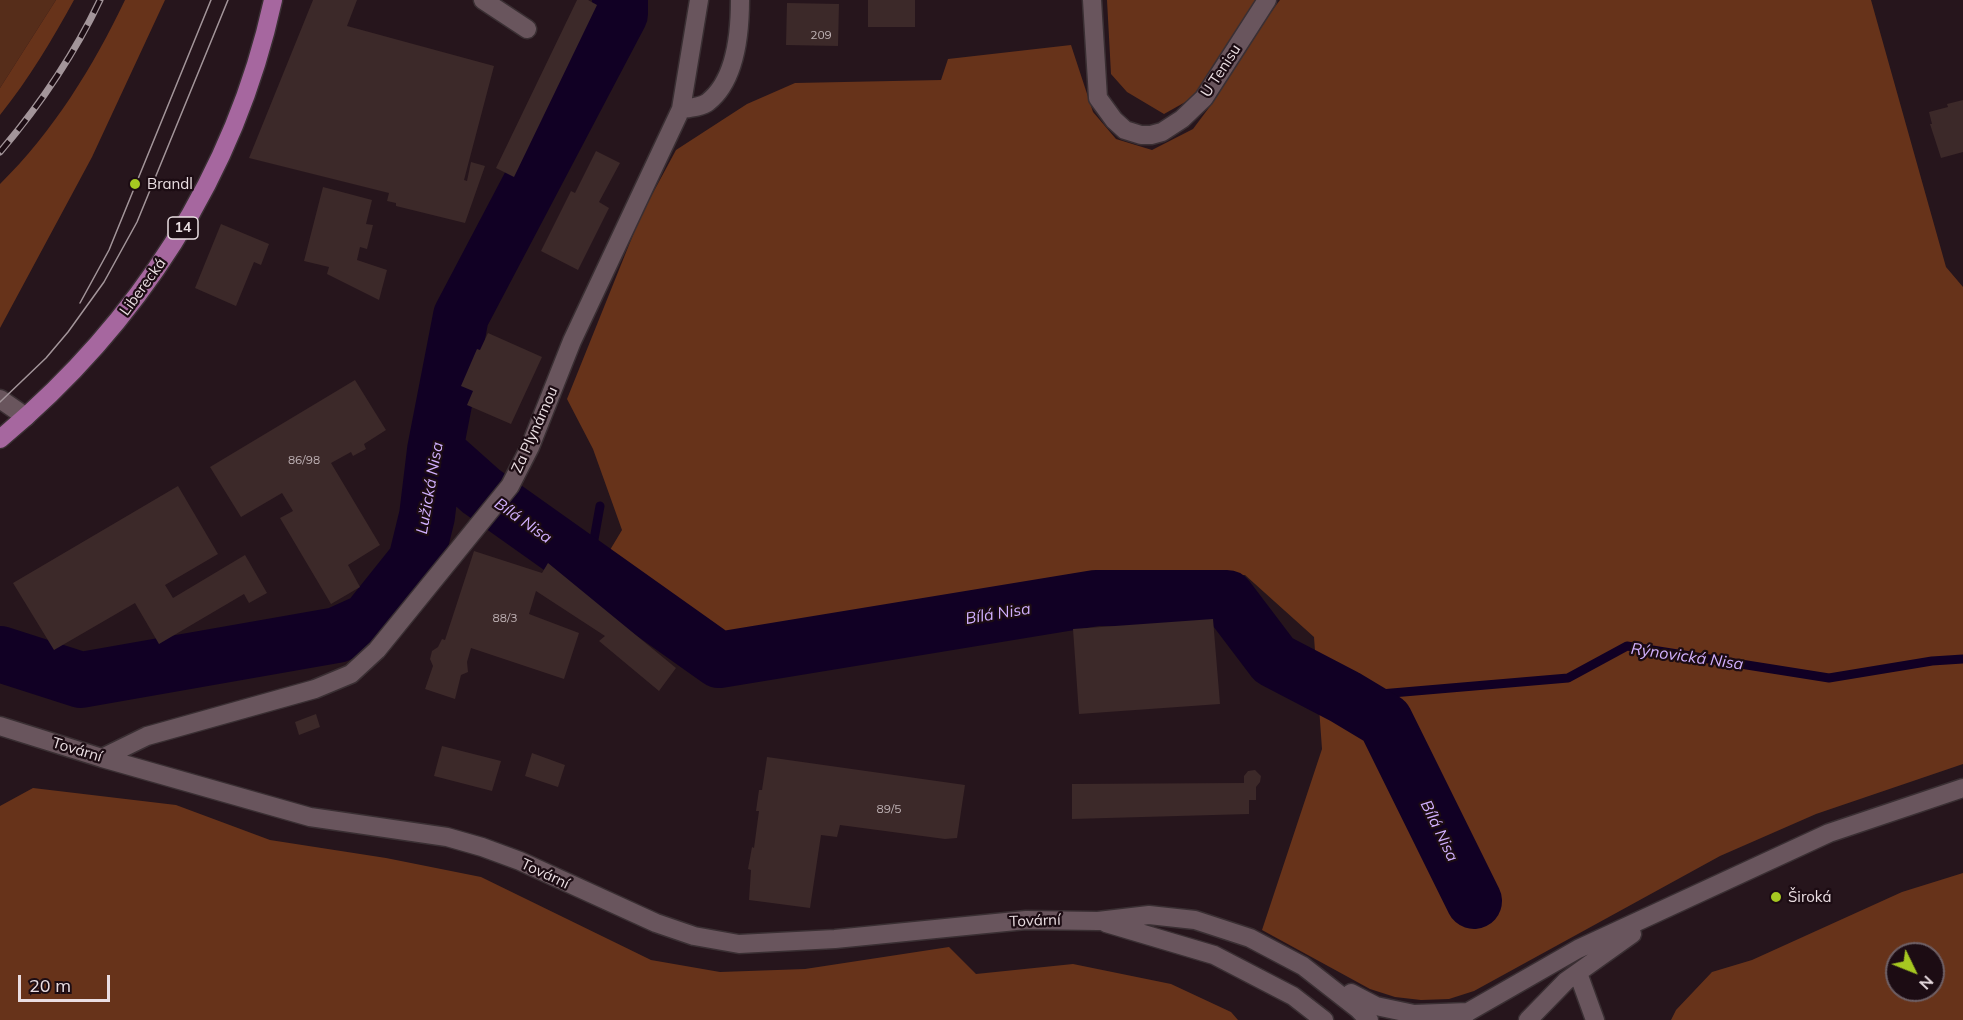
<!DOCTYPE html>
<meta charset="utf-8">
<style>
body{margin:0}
#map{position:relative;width:1963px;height:1020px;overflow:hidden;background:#26151c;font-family:Mulish,sans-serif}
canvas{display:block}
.north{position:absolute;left:1885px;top:942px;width:60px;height:60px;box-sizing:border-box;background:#1c0c13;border:2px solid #6e6066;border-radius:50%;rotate:133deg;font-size:16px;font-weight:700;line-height:24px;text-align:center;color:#eadee2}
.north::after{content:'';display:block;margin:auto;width:21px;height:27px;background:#a6c821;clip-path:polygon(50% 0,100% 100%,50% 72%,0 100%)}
.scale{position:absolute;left:18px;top:975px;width:92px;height:27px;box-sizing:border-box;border:3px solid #eadee2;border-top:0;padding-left:8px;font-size:18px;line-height:21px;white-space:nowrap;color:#eadee2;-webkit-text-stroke:4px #1c0c13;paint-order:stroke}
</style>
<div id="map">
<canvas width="1963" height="1020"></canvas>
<div class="north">N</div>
<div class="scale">20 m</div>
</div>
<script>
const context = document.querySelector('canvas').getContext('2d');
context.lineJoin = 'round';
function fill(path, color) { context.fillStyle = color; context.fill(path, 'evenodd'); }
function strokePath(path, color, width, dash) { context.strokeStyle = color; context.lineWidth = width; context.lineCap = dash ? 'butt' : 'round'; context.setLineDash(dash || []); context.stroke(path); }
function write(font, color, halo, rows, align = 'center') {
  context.font = font + ' Mulish,sans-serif'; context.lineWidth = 4.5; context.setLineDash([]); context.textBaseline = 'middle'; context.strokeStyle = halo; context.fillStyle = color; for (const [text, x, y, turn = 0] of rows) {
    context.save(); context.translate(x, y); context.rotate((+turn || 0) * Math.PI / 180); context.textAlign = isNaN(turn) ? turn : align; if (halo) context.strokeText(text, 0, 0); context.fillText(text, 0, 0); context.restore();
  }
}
fill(new Path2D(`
 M0 0H56L0 88Z`), '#562d1a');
fill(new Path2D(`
 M56 0H74C52 40 29 79 0 115V88Z
 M125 0H165L92 157 0 328V184C53 132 93 67 125 0Z
 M1107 0H1257L1196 96 1164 114 1127 92 1111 74Z
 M1280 0H1871L1946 267 1963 287V764L1816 814 1720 856 1474 991 1449 999 1421 1000 1395 997 1370 989 1262 930 1322 749 1314 637 1245 575 980 593 722 646 601 565 622 530 593 449 567 399 641 215 676 150 747 104 795 83 941 80 948 59 1071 45 1093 112 1116 139 1152 150 1193 129 1211 105 1249 41Z
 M33 788 176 805 270 840 386 858 481 877 651 960 720 972 805 969 949 947 976 974 1073 964 1171 984 1231 1012 1238 1020H0V806Z
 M1963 873V1020H1671L1676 1010 1712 972 1752 960 1902 892ZM1897 954H1933V990H1897Z`), '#67331a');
strokePath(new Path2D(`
 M573 557 593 545 600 506
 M1345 697 1568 678 1627 646 1829 678 1932 661 1963 659`), '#110024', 9);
strokePath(new Path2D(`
 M435 450 481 491 719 660 1096 598H1227L1274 660 1345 697 1385 721 1474 901
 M0 654 81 680 337 635 368 621 416 561 427 516 435 450 461 316 620 14V0`), '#110024', 56);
fill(new Path2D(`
 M313 0H357L347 26 494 66 464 180 467 181 471 162 485 166 465 223 396 206V203L387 201 389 193 249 158Z
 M577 0H588L597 5 514 177 496 168Z
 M868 0H915V27H868Z
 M787 3 839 4 838 46 786 45Z
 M1963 100V152L1941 158 1930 124H1932L1929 112 1948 107 1947 104Z
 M596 151 620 163 599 202 609 208 578 270 541 251 571 191 575 193Z
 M323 187 372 200 366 224 373 225 367 249 360 247 357 260 387 270 379 300 327 274 329 267 304 261Z
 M221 224 269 244 261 265 254 262 236 306 195 288Z
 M488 333 542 357 511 424 467 405 473 391 461 386 477 349 480 350Z
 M355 380 386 430 364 444 366 449 353 456 351 452 331 463 380 545 348 565 360 587 331 604 280 518 293 511 282 493 241 517 210 467Z
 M178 486 218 554 165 585 173 598 245 555 267 593 249 603 244 594 159 644 135 603 54 650 13 583Z
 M474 551 542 573 548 563 676 668 659 691 599 641 605 636 536 591 529 614 579 633 564 679 471 648 467 662 468 672 461 675 455 699 425 689 433 666 430 659 432 651 438 647 442 639 445 640Z
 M1213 619 1220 704 1079 714 1073 629Z
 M316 714 320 727 299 735 295 722Z
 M442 746 501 761 492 791 434 776Z
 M532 753 565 765 558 787 525 776Z
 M767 757 965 785 957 838 945 839 840 825 837 837 821 835 810 908 749 900 751 870 748 869 752 847 754 848 759 811H756L759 790H762Z
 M1255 770 1261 776 1260 782 1256 787V800H1249V814L1072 819V784L1244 783V776L1248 771Z`), '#3c2929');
const minor = new Path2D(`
 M483 0 527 29
 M1092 0 1098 98 1114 120 1125 130 1141 135H1151L1162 132 1182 119 1204 98 1267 0
 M681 109C689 108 702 107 708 102 736 80 740 33 740 0
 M0 399 26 417
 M0 726 102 758 310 817 447 837 482 847 520 861 656 923 694 936 739 944 835 939 1026 920 1098 921 1149 915 1195 920 1250 938 1303 966 1358 1009 1369 1020
 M102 758 147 736 315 689 351 674 377 650 510 486 530 447 572 341 681 109 699 0
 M1106 923 1214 955 1293 996 1324 1020
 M1578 973 1595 1020
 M1351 993 1376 1006 1414 1014 1468 1012
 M1460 1020 1468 1012 1578 949 1829 833 1963 788
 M1528 1020 1566 981 1632 934`);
const major = new Path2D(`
 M0 439C137 325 235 175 273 0`);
strokePath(minor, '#3a2f33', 21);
strokePath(major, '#3a2f33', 21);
strokePath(minor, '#69555d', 18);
strokePath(major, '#a6679f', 18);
strokePath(new Path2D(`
 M80 303 109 250 211 0
 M0 402 46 358 68 332 104 282 137 222 228 0`), '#a3959a', 1.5);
const rail = new Path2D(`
 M0 152C39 106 74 55 100 0`);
strokePath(rail, '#a3959a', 7);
strokePath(rail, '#1c0c13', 4.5, [14]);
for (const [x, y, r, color] of [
 [135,184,6,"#a6c821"],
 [1776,897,6,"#a6c821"]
]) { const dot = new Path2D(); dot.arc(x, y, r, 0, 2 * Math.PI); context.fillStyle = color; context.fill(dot); strokePath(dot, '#1c0c13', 2); }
write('12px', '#beb1b4', null, [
 ["209",821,35],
 ["86/98",304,460],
 ["88/3",505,618],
 ["89/5",889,809]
]);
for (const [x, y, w] of [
 [183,228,30]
]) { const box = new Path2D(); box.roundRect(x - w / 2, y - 11, w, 22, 4.5); context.fillStyle = '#1c0c13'; context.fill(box); strokePath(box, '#eadee2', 1.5); }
write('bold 14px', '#eadee2', null, [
 ["14",183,228]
]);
write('15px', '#eadee2', '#1c0c13', [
 ["U Tenisu",1221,71,-57],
 ["Liberecká",143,287,-54],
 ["Za Plynárnou",535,430,-66],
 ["Tovární",77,750,17],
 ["Tovární",545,874,25],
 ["Tovární",1035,921,-2]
]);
write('15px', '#eadee2', '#1c0c13', [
 ["Brandl",147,184],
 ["Široká",1788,897]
], 'left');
write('italic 16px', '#d1b0fe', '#1c0c13', [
 ["Lužická Nisa",430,488,-80],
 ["Bílá Nisa",523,521,35],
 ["Bílá Nisa",998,614,-9],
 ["Rýnovická Nisa",1687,657,8],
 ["Bílá Nisa",1439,831,64]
]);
</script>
